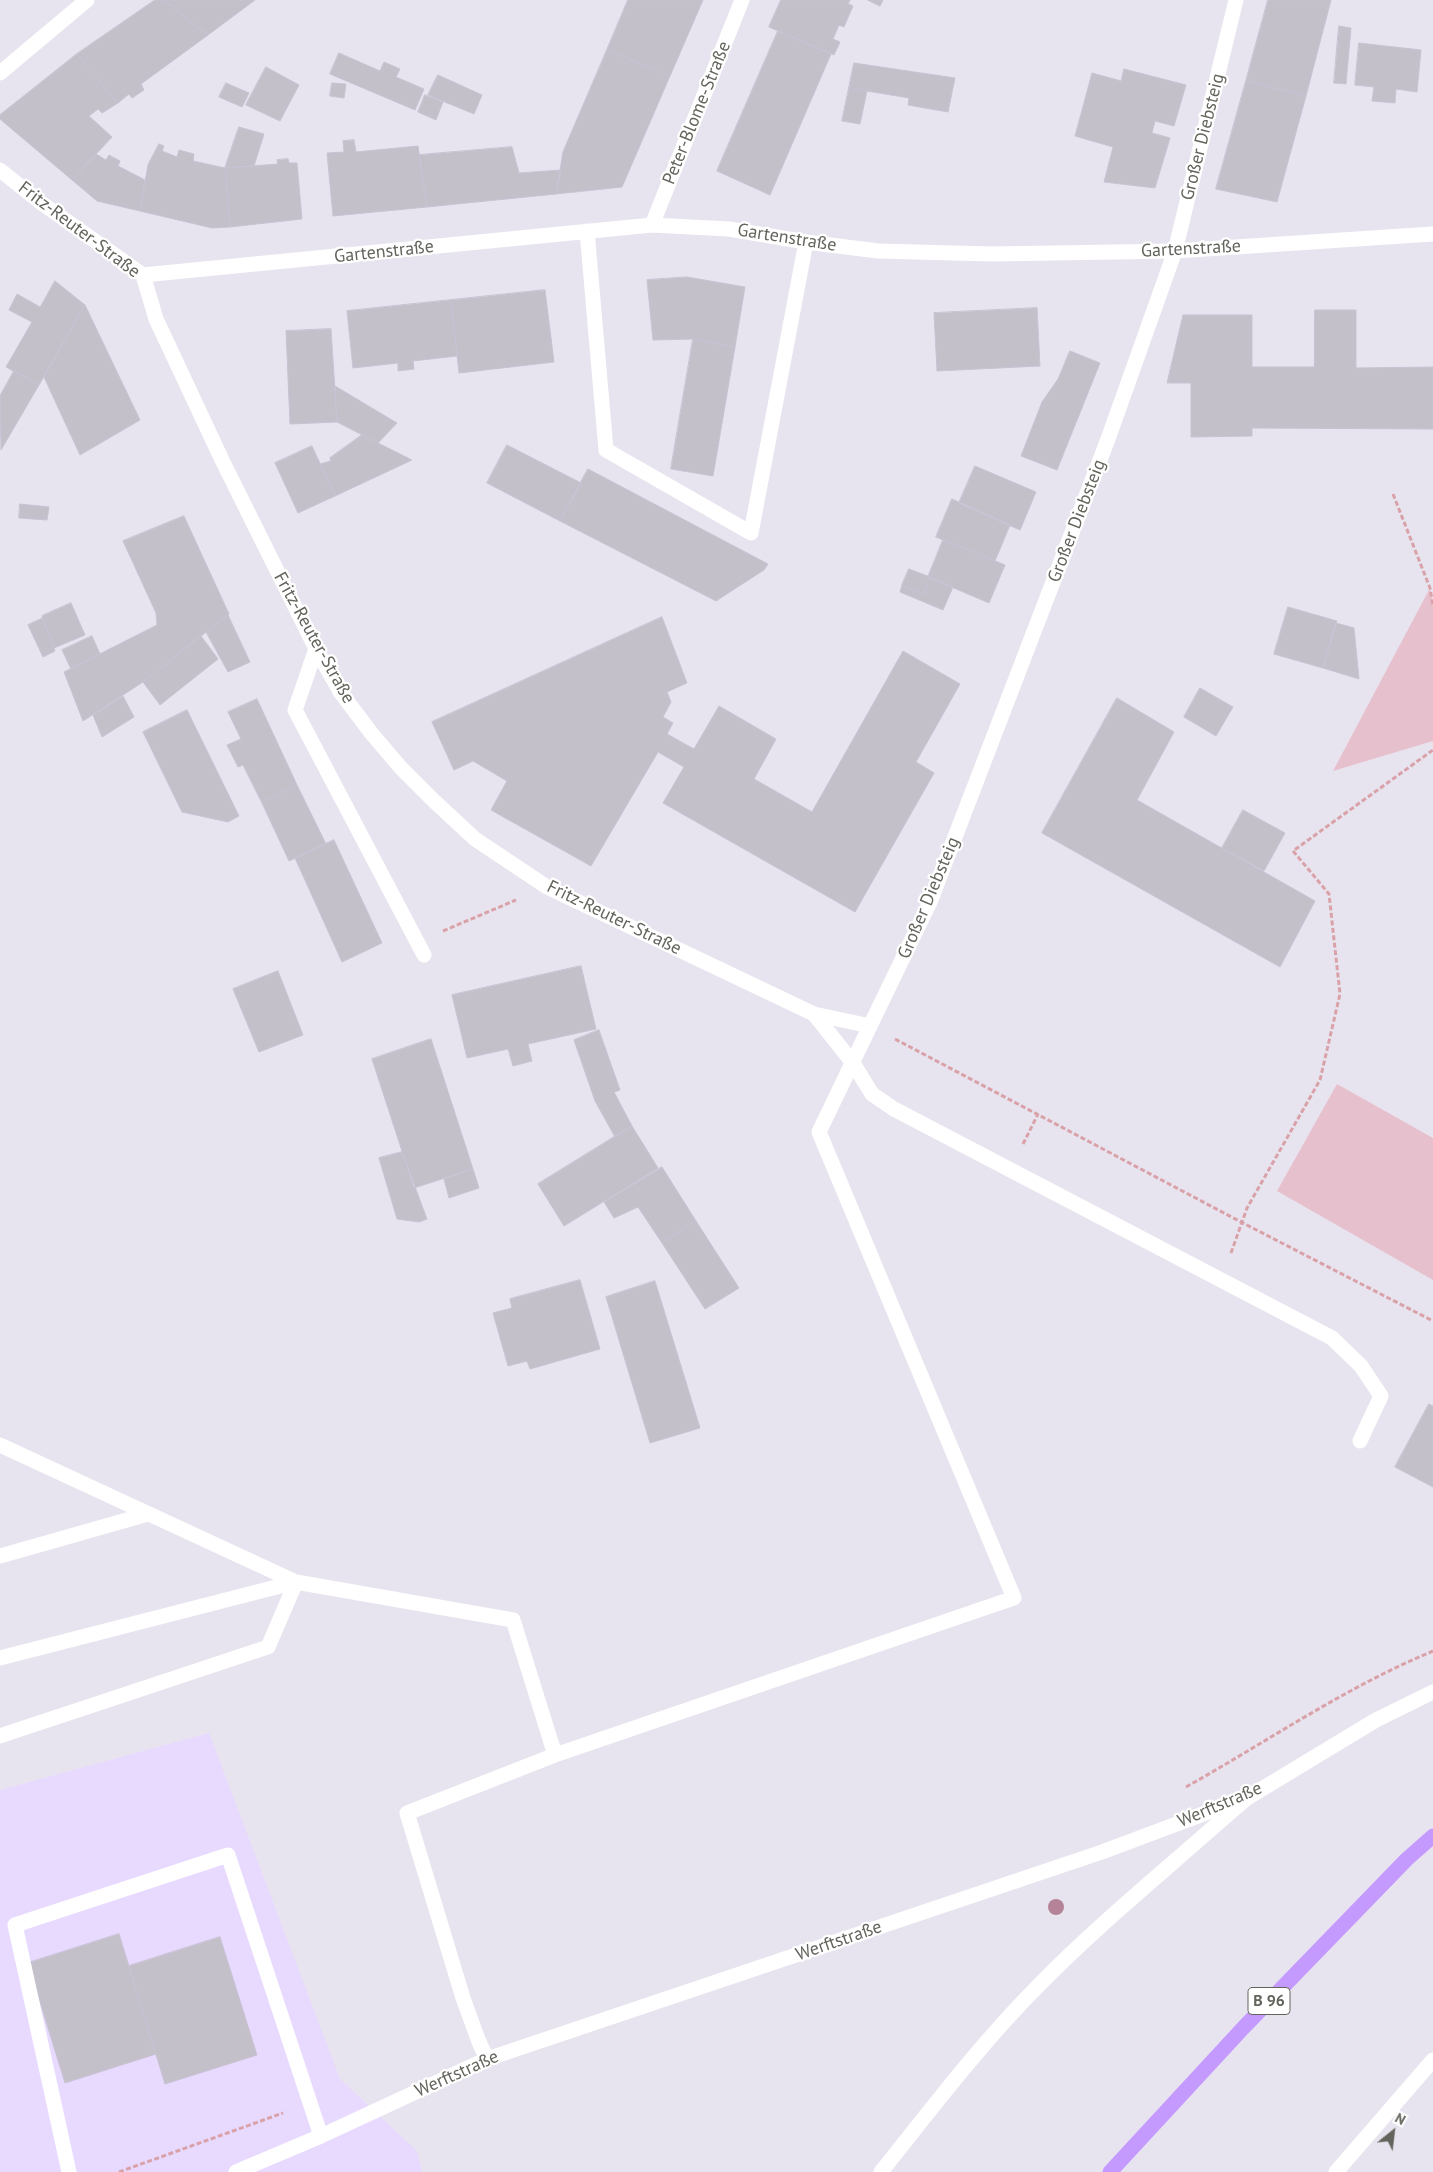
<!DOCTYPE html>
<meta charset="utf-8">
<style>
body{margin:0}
#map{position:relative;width:1433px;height:2172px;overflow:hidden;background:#e8e4ef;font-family:"PT Sans",sans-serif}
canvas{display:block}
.north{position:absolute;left:1368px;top:2107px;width:50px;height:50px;-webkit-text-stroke:4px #fff;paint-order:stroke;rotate:29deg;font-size:14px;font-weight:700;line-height:20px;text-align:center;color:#63655c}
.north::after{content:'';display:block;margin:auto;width:18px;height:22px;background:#63655c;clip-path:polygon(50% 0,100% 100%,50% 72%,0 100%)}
</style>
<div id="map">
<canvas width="1433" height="2172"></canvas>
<div class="north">N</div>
</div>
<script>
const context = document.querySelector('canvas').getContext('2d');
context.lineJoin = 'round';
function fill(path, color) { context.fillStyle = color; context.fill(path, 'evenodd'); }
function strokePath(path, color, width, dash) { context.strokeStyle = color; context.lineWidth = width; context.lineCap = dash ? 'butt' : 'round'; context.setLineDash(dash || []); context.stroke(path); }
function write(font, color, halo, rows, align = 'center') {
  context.font = font + ' "PT Sans",sans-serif'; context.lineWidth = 4.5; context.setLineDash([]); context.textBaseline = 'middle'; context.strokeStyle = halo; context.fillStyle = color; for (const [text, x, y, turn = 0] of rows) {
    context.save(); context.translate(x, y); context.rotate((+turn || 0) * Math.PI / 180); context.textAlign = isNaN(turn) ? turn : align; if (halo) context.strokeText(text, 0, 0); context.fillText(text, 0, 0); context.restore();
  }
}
fill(new Path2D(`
 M209 1733 340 2079 417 2151 422 2172H0V1790Z`), '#e8d9ff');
fill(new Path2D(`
 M1430 588 1433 606V741L1333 771Z
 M1337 1084 1433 1138V1280L1277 1191Z`), '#e7c0ce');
const building = new Path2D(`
 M155 0H164L208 35 141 84 144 90 132 98 129 94 118 103 77 54Z
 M164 0H255L208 35Z
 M628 0H703L670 76 607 50Z
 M781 0H850L848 4 853 6 844 27 839 25 833 39 840 42 834 55 769 27Z
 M868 0H883L880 6Z
 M1268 0H1331L1306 96 1246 81Z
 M1339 26 1351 28 1346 84 1334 83Z
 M778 31 831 54 770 195 717 171Z
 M1359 43 1421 50 1417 92 1396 89 1395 103 1372 101 1374 87 1355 85Z
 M607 50 670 76 622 187 556 194 563 152Z
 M339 53 380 71 384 62 400 69 396 77 424 89 415 110 330 74Z
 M77 54 118 103 102 113 98 109 89 116 112 137 72 180 0 119V115Z
 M854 63 955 78 948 112 908 105 909 98 849 88Z
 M266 67 299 85 280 121 246 105Z
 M1124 69 1186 85 1174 126 1155 121 1152 133 1170 138 1155 188 1104 182 1113 147 1075 136 1092 73 1121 81Z
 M438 75 482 95 474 114 428 95Z
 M1246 81 1306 96 1277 202 1216 189Z
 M226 83 249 93 242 107 219 97Z
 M332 83 346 84 344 98 330 96Z
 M849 88 867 91 860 124 842 121Z
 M425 95 443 102 436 120 418 112Z
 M239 127 264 134 254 166 225 168Z
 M354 140 356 152 418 146 427 207 333 216 327 153 344 152 343 141Z
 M159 144 164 146 162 151 177 157 179 150 194 154 193 161 225 168 230 227 212 228 140 211 148 165Z
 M512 147 519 173 561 170 556 194 427 207 419 155Z
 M96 154 106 160 109 155 120 161 118 166 145 180 140 211 97 201 72 180Z
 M288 159 289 163H297L302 219 230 227 225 168 278 164 277 160Z
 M687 277 745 287 735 347 693 339 653 340 647 280Z
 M55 281 85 305 39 385 6 367 32 322 9 310 17 294 40 307Z
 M545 290 554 362 459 373 451 300Z
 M451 300 457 356 413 361 414 369 398 371V363L353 368 347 311Z
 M85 305 140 420 80 455 44 377Z
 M1037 308 1040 366 937 371 934 313Z
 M1315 310H1356V368L1433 367V429L1252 428V436L1191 437V383H1167L1183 315H1252V367H1314Z
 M331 329 337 422 290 424 286 331Z
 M693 339 735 347 713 476 671 469Z
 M1070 351 1100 363 1057 470 1021 456 1042 402 1058 379Z
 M14 371 39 385 1 450 0 396Z
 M335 386 397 423 378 443 337 422Z
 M362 435 412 460 335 496 320 464 331 461 330 458Z
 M507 445 581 483 560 521 487 483Z
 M312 446 335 496 298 513 275 463Z
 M975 466 1036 492 1020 530 959 503Z
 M588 469 768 564 764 570 716 601 560 521Z
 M952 499 1010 525 995 561 936 537Z
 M20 504 49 507 47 520 19 518Z
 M184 516 229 614 143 682 83 721 64 672 157 625 156 613 123 541Z
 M943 540 1005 565 989 603 928 577Z
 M909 569 930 577 923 594 902 585Z
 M930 577 953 587 943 610 900 592 902 585 923 594Z
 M71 603 85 635 54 648 42 616Z
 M1288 607 1337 621 1323 668 1274 654Z
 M228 615 250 662 228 672 206 632Z
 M662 617 687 683 667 692 671 702 663 717 673 723 667 734 694 749 719 706 776 739 754 779 812 812 903 651 960 684 916 762 934 773 855 912 663 803 684 767 658 752 591 866 491 810 507 781 473 761 454 770 432 722Z
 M43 618 55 651 43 657 28 625Z
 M1336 623 1354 628 1359 679 1323 668Z
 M92 636 100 654 71 669 62 650Z
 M201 636 218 659 160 705 143 682Z
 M1200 688 1233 707 1216 736 1184 717Z
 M123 696 134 717 102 737 93 715Z
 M1117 698 1174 732 1137 800 1315 901 1280 967 1042 833Z
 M257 699 297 785 262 803 243 765 238 767 227 745 241 739 228 712Z
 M187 710 239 816 228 822 182 812 143 732Z
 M297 785 326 844 289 861 262 803Z
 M1243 810 1285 833 1264 871 1222 848Z
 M334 840 382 943 342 962 295 858Z
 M581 966 596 1029 528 1044 532 1061 513 1066 508 1049 467 1058 452 995Z
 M278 971 303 1035 259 1052 233 989Z
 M599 1030 620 1090 614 1092 632 1126 615 1137 595 1101 574 1040Z
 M431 1039 473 1169 414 1188 372 1059Z
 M632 1126 658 1168 564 1226 538 1184Z
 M402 1152 427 1219 419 1222 397 1219 379 1158Z
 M662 1167 696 1221 662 1243 638 1207 614 1218 604 1202Z
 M473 1169 479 1188 449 1198 444 1179Z
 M696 1221 739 1288 705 1309 662 1243Z
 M580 1280 600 1349 530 1369 527 1361 508 1366 493 1313 512 1308 510 1299Z
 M655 1281 700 1428 650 1443 606 1297Z
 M1429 1404 1433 1406V1487L1395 1467Z
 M119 1934 156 2054 65 2083 28 1963Z
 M220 1937 257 2055 165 2084 129 1966Z`);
fill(building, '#c4c0ca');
strokePath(building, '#c8c2d4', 1);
strokePath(new Path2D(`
 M1393 494 1430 588 1433 606
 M443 931 516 900
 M895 1039 1241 1222 1433 1321
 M1023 1144 1038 1114
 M1231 1253 1247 1208 1320 1080 1340 994 1329 894 1293 851 1433 750
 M1186 1787C1268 1741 1346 1687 1433 1651
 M119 2172 283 2113`), '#d9a2a8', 3, [5, 2.5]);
strokePath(new Path2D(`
 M587 231 606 450 751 533 806 242
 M316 649 295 710 424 955
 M814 1014 853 1063 872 1094 894 1109 1332 1338 1361 1366 1381 1396 1360 1441
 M0 1445 296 1582 513 1620 555 1755
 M0 1556 148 1514
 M0 1658 296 1582
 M0 1736 268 1647 296 1582
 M487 2059 479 2042 463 1998 407 1813 555 1755 1014 1598 819 1132 870 1026
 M69 2172 15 1925 228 1855 321 2136`), '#fff', 15);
strokePath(new Path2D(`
 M0 73 87 0
 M0 170 40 202 143 275 156 319 222 460 316 649 341 693 372 734 401 768 433 800 475 839 547 887 814 1014 870 1026 930 902 1108 439 1175 251 1236 0
 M652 225 742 0
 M143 275 652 225 729 229 806 242 878 251 992 254 1175 251 1433 234`), '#fff', 15);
strokePath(new Path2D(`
 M236 2172 321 2136 487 2059 1102 1852 1246 1798`), '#fff', 15);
strokePath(new Path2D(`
 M881 2172C932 2108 982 2042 1040 1984 1098 1925 1163 1872 1225 1817L1247 1798 1376 1720 1433 1692
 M1336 2172 1433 2060`), '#fff', 15);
strokePath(new Path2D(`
 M1110 2172 1244 2027 1407 1859 1433 1836`), '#c49aff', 15);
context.fillStyle = '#b58398';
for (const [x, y] of [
 [1056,1907]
]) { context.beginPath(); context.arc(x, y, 8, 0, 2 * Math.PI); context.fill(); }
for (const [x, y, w] of [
 [1269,2001,42]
]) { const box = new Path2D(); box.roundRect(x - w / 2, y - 13.5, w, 27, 4); context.fillStyle = '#fff'; context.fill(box); strokePath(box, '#63655c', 1); }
write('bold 16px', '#63655c', null, [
 ["B 96",1269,2001]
]);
write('18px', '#63655c', '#fff', [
 ["Peter-Blome-Straße",697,113,-68],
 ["Großer Diebsteig",1203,137,-76],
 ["Fritz-Reuter-Straße",79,230,37],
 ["Gartenstraße",787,238,9],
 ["Gartenstraße",1191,249,-3],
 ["Gartenstraße",384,252,-6],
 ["Großer Diebsteig",1077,521,-69],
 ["Fritz-Reuter-Straße",314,638,61],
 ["Großer Diebsteig",929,898,-67],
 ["Fritz-Reuter-Straße",614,918,26],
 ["Werftstraße",1220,1805,-23],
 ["Werftstraße",839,1941,-19],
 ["Werftstraße",457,2074,-24]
]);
</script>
